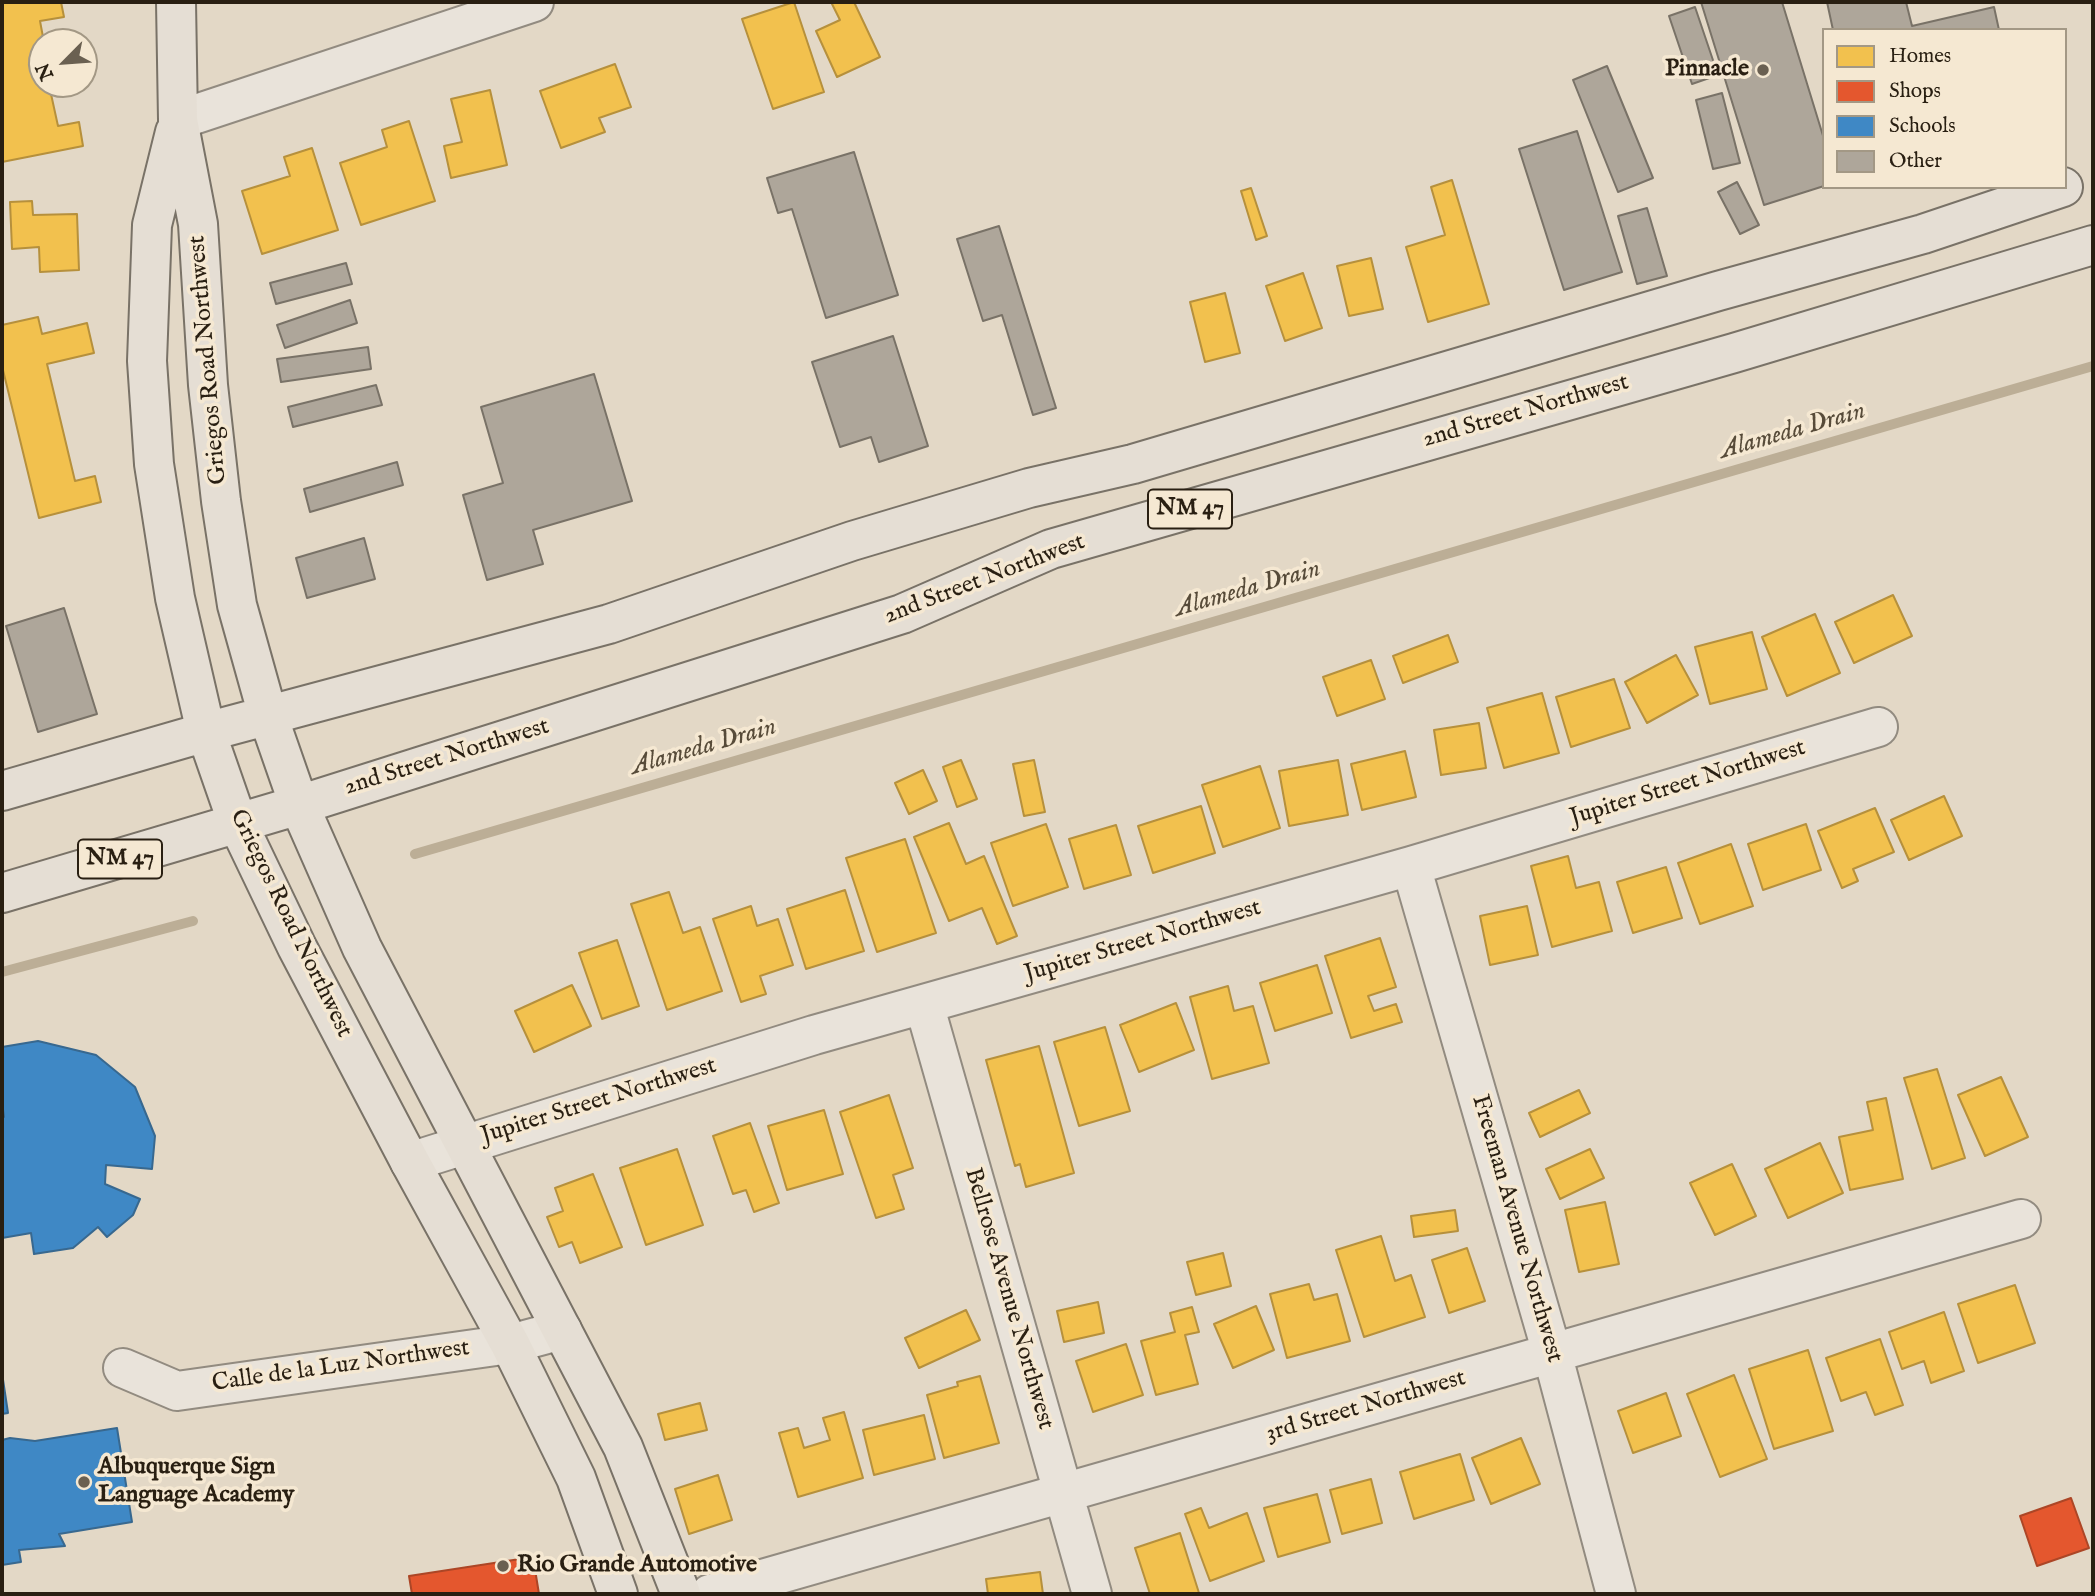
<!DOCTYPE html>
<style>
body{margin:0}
#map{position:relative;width:2095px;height:1596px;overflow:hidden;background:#e3d8c6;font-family:"IM FELL English",serif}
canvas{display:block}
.frame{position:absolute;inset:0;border:4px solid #291f12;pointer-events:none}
.legend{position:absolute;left:1822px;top:28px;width:245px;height:161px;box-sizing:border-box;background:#f5e8d2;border:2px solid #a39885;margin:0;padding:9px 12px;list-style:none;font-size:21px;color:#291f12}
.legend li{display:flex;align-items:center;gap:14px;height:35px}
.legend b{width:35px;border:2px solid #a39885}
.north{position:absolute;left:28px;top:28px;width:70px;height:70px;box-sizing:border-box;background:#f5e8d2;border:2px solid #a39885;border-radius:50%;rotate:245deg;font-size:19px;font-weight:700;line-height:28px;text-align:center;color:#291f12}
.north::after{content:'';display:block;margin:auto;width:24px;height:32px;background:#6a6051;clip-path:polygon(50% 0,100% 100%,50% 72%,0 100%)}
</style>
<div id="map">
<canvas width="2095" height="1596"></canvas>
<div class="frame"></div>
<ul class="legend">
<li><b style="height:19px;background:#f2c14e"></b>Homes</li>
<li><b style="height:19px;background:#e4572e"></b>Shops</li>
<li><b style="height:19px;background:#3f88c5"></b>Schools</li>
<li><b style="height:19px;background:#aea69a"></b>Other</li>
</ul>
<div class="north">N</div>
</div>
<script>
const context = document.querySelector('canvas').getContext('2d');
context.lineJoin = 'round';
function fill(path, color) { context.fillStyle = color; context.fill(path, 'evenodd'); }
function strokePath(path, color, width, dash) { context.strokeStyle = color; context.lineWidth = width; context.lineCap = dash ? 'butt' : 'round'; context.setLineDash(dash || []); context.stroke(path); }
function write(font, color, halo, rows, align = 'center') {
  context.font = font + ' "IM FELL English",serif'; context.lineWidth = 7; context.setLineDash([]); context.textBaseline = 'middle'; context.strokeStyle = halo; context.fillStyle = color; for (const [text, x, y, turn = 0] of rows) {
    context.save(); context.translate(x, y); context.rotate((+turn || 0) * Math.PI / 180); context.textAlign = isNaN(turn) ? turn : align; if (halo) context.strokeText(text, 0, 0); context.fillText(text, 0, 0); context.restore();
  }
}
const homes = new Path2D(`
 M2 2H61L64 17 40 21 43 37 66 32 68 42H42V84H76L77 88 51 94 58 126 79 122 83 146 2 162Z
 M794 2 824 92 773 109 742 19Z
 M831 2H854L880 57 837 77 816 31 840 20Z
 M615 64 631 107 599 118 605 132 561 148 540 91Z
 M490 90 507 165 451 178 444 146 462 142 451 99Z
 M409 121 435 201 361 225 340 163 387 147 382 130Z
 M312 148 338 230 262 254 242 191 290 176 284 157Z
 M1452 180 1489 304 1428 322 1406 247 1445 235 1431 187Z
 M1251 188 1267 236 1256 240 1241 191Z
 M32 201 33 215 77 214 79 270 40 272 39 247 12 249 10 202Z
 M1371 258 1383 309 1349 316 1337 266Z
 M1303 273 1322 328 1285 341 1266 286Z
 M1225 293 1240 353 1205 362 1190 302Z
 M38 317 42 334 87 323 94 353 47 364 75 481 95 476 101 502 39 518 2 366V325Z
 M1893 595 1912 636 1854 663 1835 622Z
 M1815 614 1840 673 1787 696 1762 637Z
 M1752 632 1767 689 1710 704 1695 647Z
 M1448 635 1458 662 1403 683 1393 656Z
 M1676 655 1698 695 1647 723 1625 682Z
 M1371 660 1385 699 1337 716 1323 677Z
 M1614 679 1630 728 1571 747 1556 697Z
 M1542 693 1559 753 1504 768 1487 708Z
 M1479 723 1486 768 1441 775 1434 730Z
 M1405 751 1416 797 1362 810 1351 764Z
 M961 760 977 799 957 807 943 767Z
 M1034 760 1045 812 1024 816 1013 764Z
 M1338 760 1348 815 1289 826 1279 771Z
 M1260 766 1280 828 1223 847 1202 785Z
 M923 770 937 801 909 814 895 783Z
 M1944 796 1962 836 1909 860 1891 820Z
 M1201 806 1215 853 1153 873 1138 826Z
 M1875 808 1894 852 1853 869 1858 881 1842 888 1818 831Z
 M949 823 966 864 984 856 1017 936 997 944 982 908 949 921 914 837Z
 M1046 824 1068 887 1013 906 991 843Z
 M1806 824 1821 870 1763 890 1748 844Z
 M1116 825 1131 875 1084 889 1069 839Z
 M905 839 936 933 877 952 846 858Z
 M1731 844 1753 906 1700 924 1678 863Z
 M1568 856 1576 888 1599 882 1612 931 1552 947 1531 866Z
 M1666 867 1682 918 1633 933 1617 882Z
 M845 890 864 951 806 969 787 909Z
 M669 892 683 933 700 927 722 991 667 1010 631 904Z
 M751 906 757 926 778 919 793 965 760 976 766 994 741 1002 713 919Z
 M1527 906 1538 955 1490 965 1480 916Z
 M1380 938 1396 987 1368 996 1374 1011 1396 1004 1402 1022 1351 1038 1325 956Z
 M617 940 639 1006 602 1019 579 953Z
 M1317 965 1332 1013 1275 1031 1260 983Z
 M572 985 591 1026 534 1052 515 1011Z
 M1228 986 1234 1011 1253 1006 1269 1063 1212 1079 1190 997Z
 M1176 1003 1194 1050 1139 1072 1120 1025Z
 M1105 1027 1130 1111 1079 1126 1054 1042Z
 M1039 1046 1074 1173 1026 1187 1020 1164 1015 1166 986 1060Z
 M1937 1069 1965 1158 1932 1169 1904 1078Z
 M2001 1077 2028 1137 1985 1156 1958 1095Z
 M1579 1090 1590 1113 1540 1137 1529 1113Z
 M889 1095 913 1168 893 1175 904 1209 876 1218 840 1112Z
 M1886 1098 1903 1179 1850 1190 1839 1137 1873 1130 1867 1102Z
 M824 1110 843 1174 787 1190 768 1126Z
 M750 1123 779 1203 754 1212 746 1190 733 1194 713 1136Z
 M1820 1143 1843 1193 1788 1218 1765 1169Z
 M677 1149 703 1225 646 1245 620 1168Z
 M1590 1149 1604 1178 1560 1199 1546 1169Z
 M1732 1164 1756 1216 1715 1235 1690 1183Z
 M593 1174 622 1247 580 1263 572 1242 559 1247 547 1217 563 1211 555 1188Z
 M1605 1202 1619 1264 1579 1272 1565 1210Z
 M1455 1210 1458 1231 1414 1237 1411 1216Z
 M1381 1236 1395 1281 1411 1275 1425 1317 1364 1337 1336 1250Z
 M1467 1248 1485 1301 1449 1313 1432 1260Z
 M1223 1253 1231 1286 1196 1295 1187 1262Z
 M1309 1284 1314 1300 1337 1294 1350 1341 1287 1358 1270 1294Z
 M2015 1285 2035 1343 1978 1363 1958 1304Z
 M1098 1302 1104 1333 1064 1342 1057 1311Z
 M1256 1306 1274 1350 1233 1368 1214 1324Z
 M1192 1307 1199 1332 1185 1335 1198 1384 1156 1395 1141 1341 1175 1332 1170 1313Z
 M966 1310 980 1340 919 1368 905 1338Z
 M1944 1312 1964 1371 1931 1383 1924 1361 1902 1369 1889 1332Z
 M1880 1339 1903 1405 1875 1415 1866 1392 1841 1401 1826 1358Z
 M1126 1344 1143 1395 1093 1412 1076 1361Z
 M1808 1350 1833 1431 1774 1449 1749 1369Z
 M1734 1375 1767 1459 1720 1477 1687 1394Z
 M980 1376 999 1443 944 1458 927 1395 958 1386 957 1382Z
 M1666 1393 1681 1436 1633 1453 1618 1411Z
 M700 1403 707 1430 665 1440 658 1414Z
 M844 1412 863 1478 798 1497 779 1433 798 1428 804 1448 830 1440 823 1418Z
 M924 1415 935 1459 874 1475 863 1430Z
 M1521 1438 1540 1484 1491 1504 1472 1458Z
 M1460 1454 1474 1500 1414 1519 1400 1472Z
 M718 1475 732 1520 689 1534 675 1489Z
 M1371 1479 1382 1523 1342 1534 1330 1490Z
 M1317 1494 1330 1542 1278 1557 1264 1508Z
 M1201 1508 1209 1528 1247 1513 1264 1561 1210 1581 1185 1514Z
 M1180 1533 1199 1593 1150 1594 1135 1548Z
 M1040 1572 1043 1594H988L986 1579Z`);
fill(homes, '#f2c14e');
strokePath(homes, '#b6903c', 2);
const shops = new Path2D(`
 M2071 1498 2089 1548 2037 1566 2020 1516Z
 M533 1557 539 1594H412L409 1576Z`);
fill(shops, '#e4572e');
strokePath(shops, '#ac4626', 2);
const schools = new Path2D(`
 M38 1041 96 1055 135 1087 155 1136 152 1169 106 1165 105 1184 140 1199 133 1215 107 1237 98 1227 73 1248 34 1254 31 1233 2 1238V1117H4L2 1102V1047Z
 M2 1373 8 1413 2 1414Z
 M117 1428 132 1522 59 1534 65 1546 19 1550 21 1562 2 1565V1440L10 1438 35 1441Z`);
fill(schools, '#3f88c5');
strokePath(schools, '#38688f', 2);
strokePath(new Path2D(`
 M415 854 2093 366
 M2 972 193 921`), '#bcae96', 10);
const building = new Path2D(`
 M1701 2H1782L1824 139V186L1764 205Z
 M1827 2H1906L1912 26 1994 7 1999 30H1833Z
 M1695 7 1718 75 1692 84 1669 16Z
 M1607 66 1653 178 1618 192 1573 80Z
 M1722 93 1740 163 1713 169 1696 100Z
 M1577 131 1622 272 1564 290 1519 149Z
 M854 152 898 295 826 318 792 209 778 213 767 178Z
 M1737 182 1759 225 1740 234 1718 192Z
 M1647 208 1667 276 1637 284 1618 216Z
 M999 226 1056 408 1033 415 1002 315 983 321 957 239Z
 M346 263 352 284 276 304 270 283Z
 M350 300 357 323 285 348 277 325Z
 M893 336 928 446 879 462 871 437 840 447 812 362Z
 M368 347 371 369 281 382 277 359Z
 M594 374 632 501 533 530 543 564 487 580 463 495 503 483 481 407Z
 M376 385 382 405 293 427 288 407Z
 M397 462 403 485 310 512 304 489Z
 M364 538 375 579 307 598 296 558Z
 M64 608 97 714 38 732 6 626Z`);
fill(building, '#aea69a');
strokePath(building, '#797267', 2);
const minor = new Path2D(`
 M178 120 534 2
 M1411 866 1552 1353 1616 1594
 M924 1004 1092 1594
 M410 1162 814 1035 1411 866 1878 727
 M123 1368 177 1391 510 1344 562 1330
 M710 1594 2021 1219`);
const major = new Path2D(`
 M176 2 178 120 198 224 208 385 221 501 237 605 268 716 299 805 362 948 623 1447 681 1594
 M175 132 152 225 147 361 154 464 175 598 206 732 238 824 297 947 410 1162 510 1344 576 1478 618 1594
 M2 791 206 732 609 624 852 541 1029 488 1133 464 1718 291 1923 234 2063 187
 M2 893 299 805 902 614 1051 549 1734 353 2093 245`);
strokePath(minor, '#928b80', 42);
strokePath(major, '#797267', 42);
strokePath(minor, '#e9e3da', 38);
strokePath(major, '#e5ded4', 38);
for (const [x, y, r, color] of [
 [1763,70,7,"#6a6051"],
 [84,1482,7,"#6a6051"],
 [503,1566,7,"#6a6051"]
]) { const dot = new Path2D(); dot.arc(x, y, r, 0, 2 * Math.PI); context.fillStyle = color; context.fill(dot); strokePath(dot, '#f5e8d2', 2.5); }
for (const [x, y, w] of [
 [1190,509,84],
 [120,859,84]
]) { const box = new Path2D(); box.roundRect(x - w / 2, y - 19.5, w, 39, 5); context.fillStyle = '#f5e8d2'; context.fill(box); strokePath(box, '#291f12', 2); }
write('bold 23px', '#291f12', null, [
 ["NM 47",1190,509],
 ["NM 47",120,859]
]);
write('bold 24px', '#291f12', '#f5e8d2', [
 ["Pinnacle",1749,70,"right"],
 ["Albuquerque Sign",98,1468],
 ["Language Academy",98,1496],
 ["Rio Grande Automotive",517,1566]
], 'left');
write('24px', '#291f12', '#f5e8d2', [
 ["Griegos Road Northwest",209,360,-95],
 ["2nd Street Northwest",1526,412,-16],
 ["2nd Street Northwest",985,580,-21],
 ["2nd Street Northwest",447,758,-17],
 ["Jupiter Street Northwest",1688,784,-17],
 ["Griegos Road Northwest",290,924,64],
 ["Jupiter Street Northwest",1143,942,-16],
 ["Jupiter Street Northwest",599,1102,-17],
 ["Freeman Avenue Northwest",1516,1229,74],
 ["Bellrose Avenue Northwest",1008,1299,74],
 ["Calle de la Luz Northwest",341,1367,-8],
 ["3rd Street Northwest",1366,1407,-16]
]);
write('italic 26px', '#574b39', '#f5e8d2', [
 ["Alameda Drain",1793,432,-16],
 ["Alameda Drain",1248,590,-16],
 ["Alameda Drain",704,748,-16]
]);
</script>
